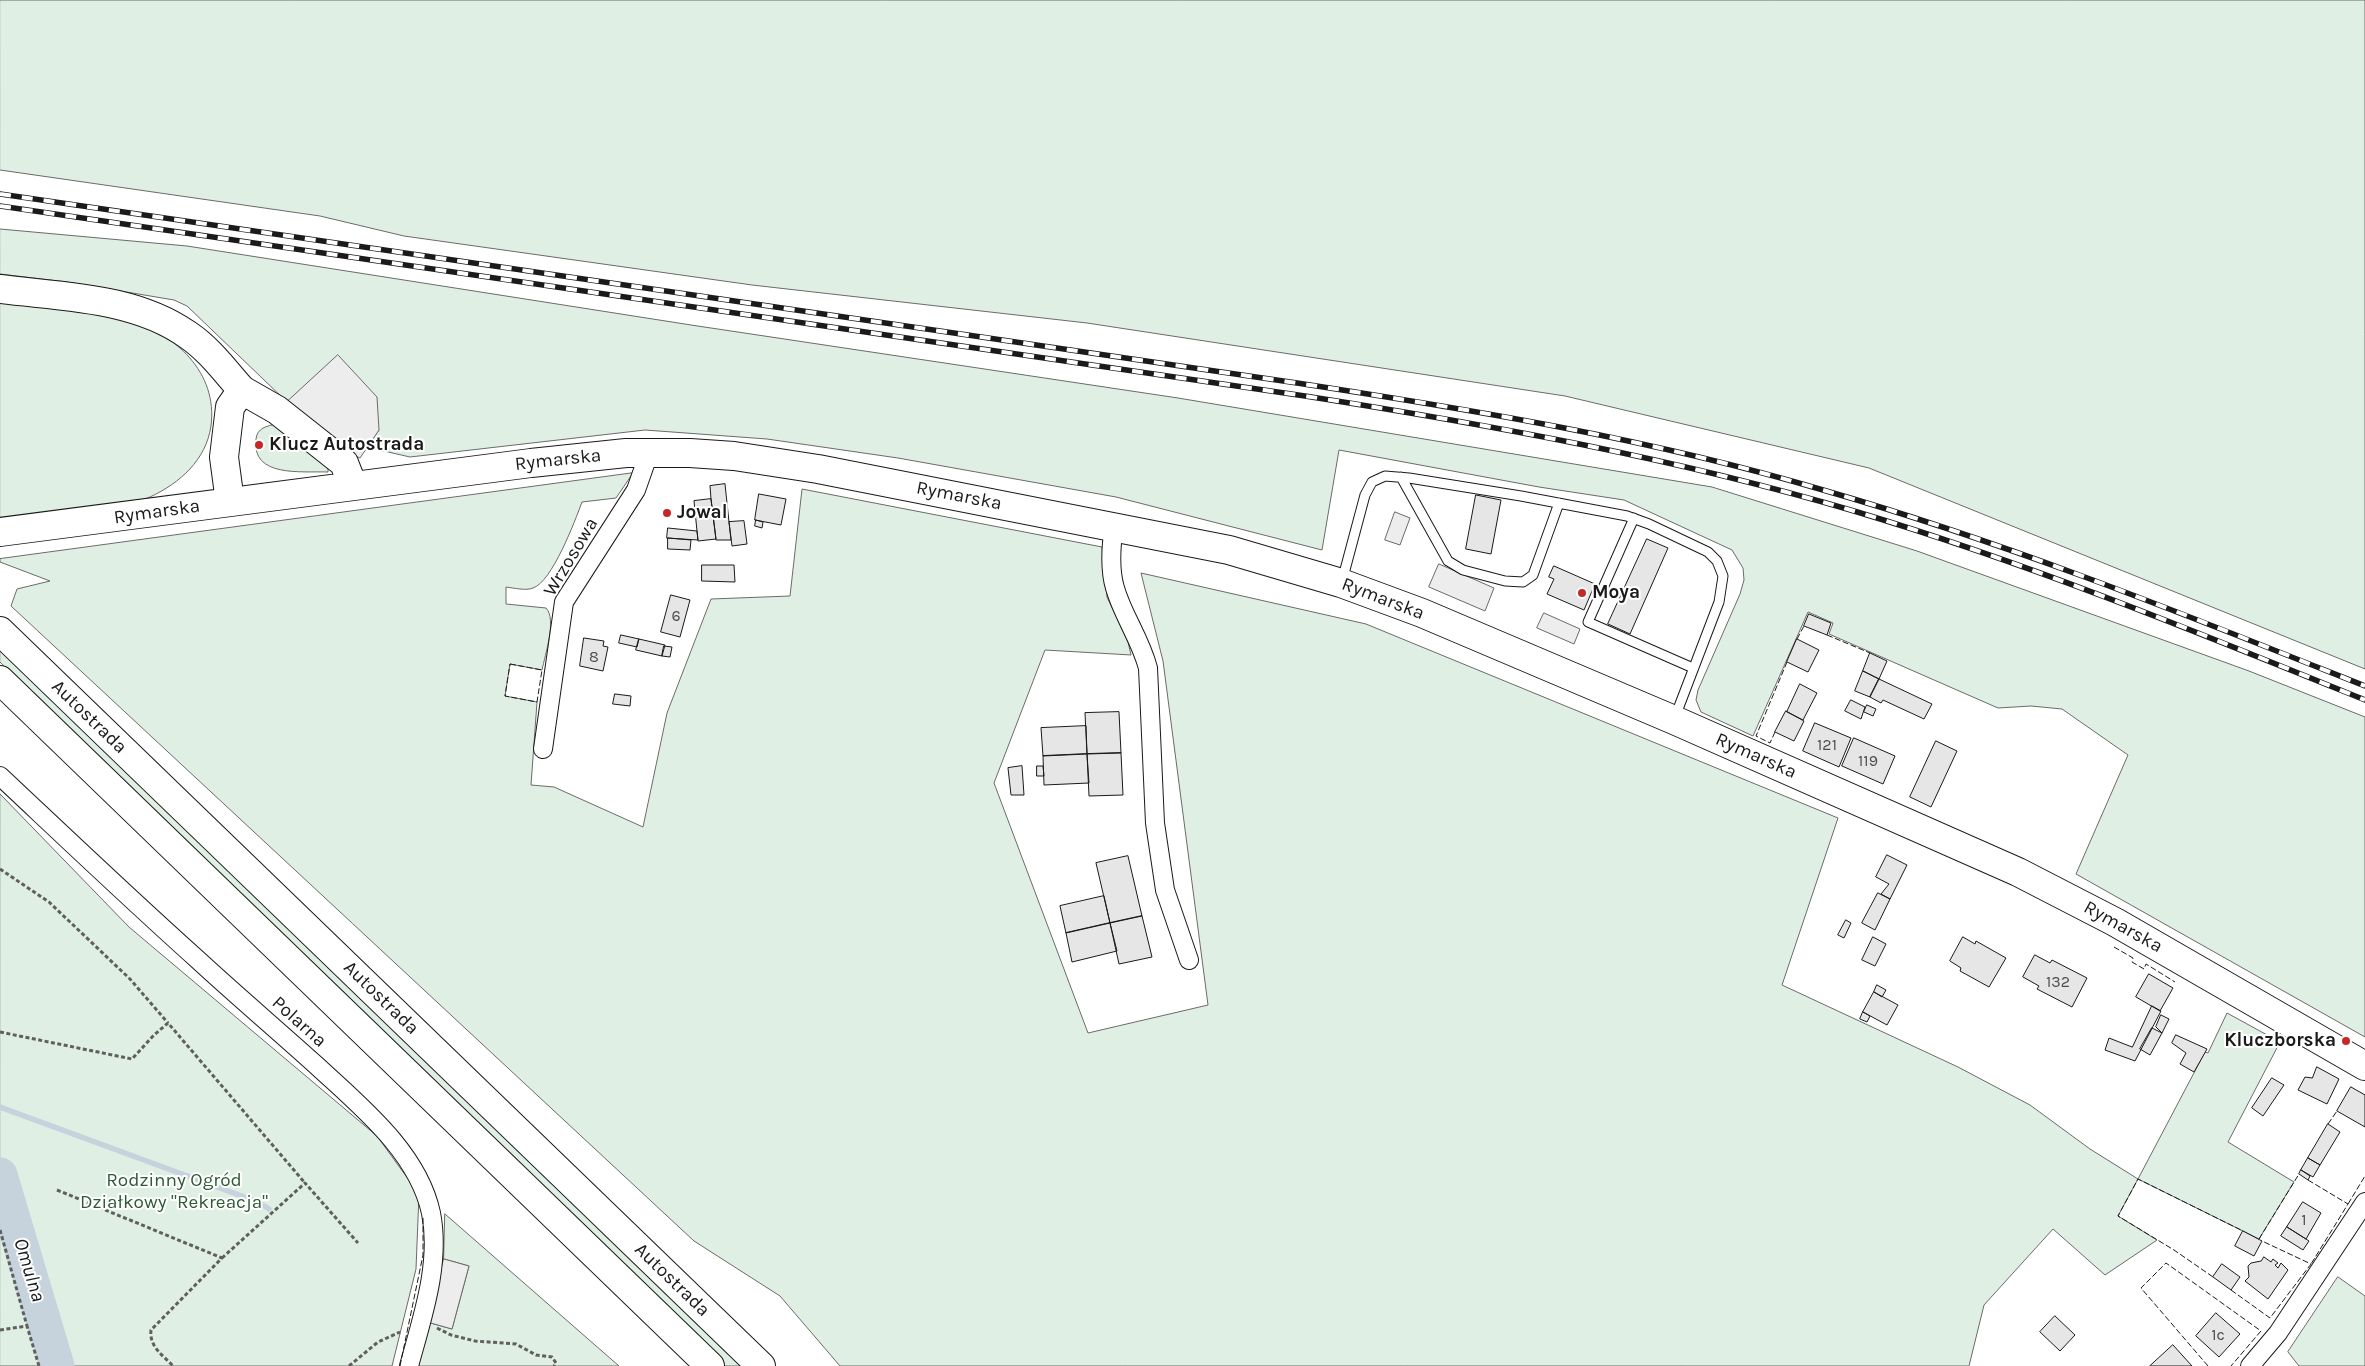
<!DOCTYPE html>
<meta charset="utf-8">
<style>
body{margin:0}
canvas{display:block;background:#fff}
</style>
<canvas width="2365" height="1366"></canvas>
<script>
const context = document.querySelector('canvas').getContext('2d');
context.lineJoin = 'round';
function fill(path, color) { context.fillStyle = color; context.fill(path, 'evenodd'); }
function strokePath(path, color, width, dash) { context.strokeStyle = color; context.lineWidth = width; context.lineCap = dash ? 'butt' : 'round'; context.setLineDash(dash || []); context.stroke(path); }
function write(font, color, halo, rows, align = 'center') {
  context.font = font + ' Karla,sans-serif'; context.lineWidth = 4; context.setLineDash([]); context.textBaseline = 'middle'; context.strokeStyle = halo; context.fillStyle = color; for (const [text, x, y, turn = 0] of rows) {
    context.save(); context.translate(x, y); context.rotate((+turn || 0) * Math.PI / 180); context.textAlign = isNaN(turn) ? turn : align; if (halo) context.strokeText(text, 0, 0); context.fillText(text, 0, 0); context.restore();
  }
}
const green = new Path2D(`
 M0 0H2365V669L1869 468 1565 396 1087 323 752 285 404 236 320 216 0 170Z
 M0 229 187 246 691 325 1178 398 1712 487 1917 551 2249 671 2365 717V1037L2076 874 2128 755 2062 709 2031 706 1998 708 1829 634 1833 623 1808 612 1753 736 1701 712 1696 700 1698 690 1740 594 1744 580 1743 568 1732 550 1624 500 1539 487 1339 450 1322 550 1116 497 898 458 767 439 645 430 410 457 371 448 365 450 379 430 287 402 187 306 174 300 67 282 0 274Z
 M0 300C42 305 88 306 128 319 175 334 218 372 211 426 206 460 180 483 150 497 129 506 105 508 83 510 55 514 28 517 0 521Z
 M276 424 328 466V472C302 471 251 478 256 439 257 428 267 426 276 424Z
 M633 473 616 498 582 502C575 521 552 582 533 588 526 591 514 588 506 587V604L546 608C557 619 545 655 542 670L510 664 505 696 537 702 531 785 554 787 643 827 667 713 711 599 790 596 802 489 1102 547 1107 597 1128 642 1131 655 1045 650 994 783 1088 1033 1208 1005 1163 661 1141 573 1366 624 1838 818 1782 985 1958 1067 2030 1105 2090 1149 2138 1179 2205 1052 2208 1053 2227 1013 2280 1042 2228 1142 2294 1182 2259 1239 2138 1179 2118 1216 2157 1240 2105 1275 2053 1229 1984 1305 1969 1366H840L780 1296 694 1241 11 606 17 589 50 581 0 562V559Z
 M0 646 744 1366H725L58 721 0 662Z
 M0 794 129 927 377 1136 419 1194 416 1269 392 1366H0Z
 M445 1214 619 1366H417L427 1322 452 1329 469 1266 444 1259Z
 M2338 1277 2365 1296V1366H2299L2288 1352Z`);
fill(green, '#e0efe3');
strokePath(green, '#6a6a6a', 1);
const parking = new Path2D(`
 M338 355 377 397 379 430 360 458 345 451 287 402Z
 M1395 512 1410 518 1400 545 1385 540Z
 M1439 564 1494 588 1485 611 1429 587Z
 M1544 613 1580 629 1574 644 1537 628Z
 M444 1259 469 1266 452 1329 427 1322Z`);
fill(parking, '#ededed');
strokePath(parking, '#6a6a6a', 1);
strokePath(new Path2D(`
 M0 1107 258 1202 269 1209`), '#c6d2dc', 5.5);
strokePath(new Path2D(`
 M0 1175 57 1366`), '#c6d2dc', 35);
const building = new Path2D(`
 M725 484 729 522 731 540H716L711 499 710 486Z
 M759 494 786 499 781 525 755 520Z
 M1476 495 1501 500 1491 554 1466 549Z
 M711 499 716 539 698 541 694 501Z
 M756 520 763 522 762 528 755 526Z
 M744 521 747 544 732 546 729 522Z
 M668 528 697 531 698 540 667 538Z
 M668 538 691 540 690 550 668 549Z
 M1647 539 1668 548 1630 634 1608 624Z
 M702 565H734L735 582 702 581Z
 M1554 566 1595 584 1584 610 1547 594 1554 579 1549 577Z
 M671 595 690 600 680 637 661 632Z
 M1809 614 1831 623 1827 635 1804 626Z
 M621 635 639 639 637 647 619 643Z
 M584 638 604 641 603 646 608 647 603 671 580 666Z
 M639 639 665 645 662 656 636 650Z
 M1797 639 1819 650 1808 672 1787 662Z
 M664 646 672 647 670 657 662 656Z
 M1870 653 1887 661 1879 679 1863 671Z
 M1863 671 1879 679 1870 697 1855 691Z
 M1879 679 1932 704 1924 719 1883 700 1881 703 1870 697Z
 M1800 684 1817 693 1803 720 1787 712Z
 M615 694 631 696 630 706 613 704Z
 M1851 700 1865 707 1861 719 1845 711Z
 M1867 705 1876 709 1873 716 1864 712Z
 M1786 711 1804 721 1794 741 1775 732Z
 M1119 712 1121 753 1087 754 1085 713Z
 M1815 723 1851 738 1839 767 1803 751Z
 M1086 726 1087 754 1043 756 1041 728Z
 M1854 738 1895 756 1883 784 1842 766Z
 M1936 741 1957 751 1931 807 1910 797Z
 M1121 753 1123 795 1089 796 1087 754Z
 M1087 754 1089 783 1044 785 1043 756Z
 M1022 766 1024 795H1011L1008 768Z
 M1037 766H1043L1044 776H1037Z
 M1887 855 1907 865 1890 899 1881 894 1889 884 1876 877Z
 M1128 856 1142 916 1110 923 1096 863Z
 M1878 893 1890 899 1875 930 1862 923Z
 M1104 896 1110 923 1066 933 1060 906Z
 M1142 916 1152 957 1119 964 1110 923Z
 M1846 920 1851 923 1844 938 1838 935Z
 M1110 923 1117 951 1072 962 1066 933Z
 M1873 937 1886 944 1875 966 1862 960Z
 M1963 937 1975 944 1976 941 2006 958 1989 987 1960 971 1961 968 1950 961Z
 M2035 955 2050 963 2052 960 2087 978 2072 1007 2037 989 2039 986 2023 977Z
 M2149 974 2173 988 2160 1011 2136 997Z
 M1877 985 1886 990 1882 997 1874 992Z
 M1874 992 1898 1005 1887 1025 1863 1012Z
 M2152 1006 2161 1011 2135 1061 2105 1050 2109 1038 2132 1047Z
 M1863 1012 1870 1016 1867 1022 1860 1019Z
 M2161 1015 2169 1019 2162 1033 2156 1027Z
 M2152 1028 2162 1033 2150 1055 2140 1049Z
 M2176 1035 2207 1049 2194 1072 2180 1064 2186 1053 2172 1043Z
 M2317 1067 2339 1079 2327 1104 2298 1090 2305 1077 2312 1078Z
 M2272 1078 2284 1085 2263 1116 2252 1108Z
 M2351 1087 2365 1095V1127L2337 1111Z
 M2328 1124 2340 1132 2320 1165 2308 1158Z
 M2308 1158 2320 1165 2313 1177 2301 1170Z
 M2301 1170 2310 1176 2308 1180 2299 1174Z
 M2303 1202 2321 1213 2306 1239 2287 1227Z
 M2287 1227 2309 1241 2303 1250 2281 1236Z
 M2243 1231 2262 1241 2254 1256 2235 1246Z
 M2264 1257 2271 1262 2273 1259 2278 1263 2275 1265 2278 1268 2281 1263 2288 1270 2268 1299 2245 1281 2249 1277 2248 1266 2251 1263 2261 1261Z
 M2222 1264 2240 1277 2231 1290 2213 1277Z
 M2216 1313 2240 1334 2219 1357 2196 1336Z
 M2055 1316 2075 1335 2060 1351 2040 1332Z
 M2173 1345 2192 1366H2150Z`);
fill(building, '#e6e6e6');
strokePath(building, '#1a1a1a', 1);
const service = new Path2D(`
 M1401 477 1448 561 1463 570 1505 581 1523 582 1533 575 1559 503
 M1634 518 1588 622 1693 668
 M1342 581 1365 495 1372 482 1385 476 1409 478 1521 496 1627 516 1649 524 1708 552 1717 561 1723 576 1719 602 1675 717`);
const minor = new Path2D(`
 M1114 526C1111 546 1109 568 1115 588 1123 616 1140 638 1148 668L1155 823 1165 890 1189 960
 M543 749 564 602 636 490 649 453
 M0 776C65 837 130 899 197 959 236 995 276 1029 316 1065 360 1106 418 1152 431 1213 441 1264 422 1318 409 1366
 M2250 1366 2278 1333 2365 1202`);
const primary = new Path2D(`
 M230 502 224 457 230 407 242 390 277 410 344 463 353 486
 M0 532 531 463 626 453H690L734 456 818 469 1229 550 1341 583 1422 613 1674 720 2018 872 2115 922 2365 1066`);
const motorway = new Path2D(`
 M0 289C63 297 135 297 188 335 209 349 225 371 242 390
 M0 631 761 1366
 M0 680 710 1366`);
strokePath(service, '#1a1a1a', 11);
strokePath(minor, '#1a1a1a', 20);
strokePath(primary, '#1a1a1a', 30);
strokePath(motorway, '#1a1a1a', 30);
strokePath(new Path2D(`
 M0 869 49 902 130 979 168 1023
 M0 1032 132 1059 154 1035 168 1023 305 1183
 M57 1190 222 1258 151 1330C149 1347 163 1355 173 1366
 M0 1230 27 1326
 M222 1258 305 1183 358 1243
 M437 1328 451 1335 475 1341 516 1344 536 1355 552 1357 556 1363 554 1366
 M0 1330 27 1326 39 1366
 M349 1366 378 1342 400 1332`), '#5f5f5f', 3, [4, 2.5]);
strokePath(service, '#fff', 9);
strokePath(minor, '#fff', 18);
strokePath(primary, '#fff', 28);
strokePath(motorway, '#fff', 28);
const rail = new Path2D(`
 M0 194 1297 383C1474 410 1651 439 1823 490 2008 543 2186 615 2365 686
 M0 206 1305 396C1491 425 1674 458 1854 511 2028 563 2197 632 2365 700`);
strokePath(rail, '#1a1a1a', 5.5);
strokePath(rail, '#fff', 4, [11]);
strokePath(new Path2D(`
 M1827 635 1870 653
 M1797 639 1804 626
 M510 664 542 670 537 702 505 696Z
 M1775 732 1770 743 1756 736 1787 662
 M2114 947 2133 958 2132 962 2144 969 2146 964 2175 982
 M2328 1124 2337 1111
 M2308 1180 2348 1204 2311 1264
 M2348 1204 2365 1176
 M2259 1239 2299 1174
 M2213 1277 2174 1250 2118 1216 2138 1179 2243 1231
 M2231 1290 2270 1318 2311 1264 2262 1241
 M400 1366 423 1255V1216
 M2208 1366 2141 1288 2166 1263 2261 1331 2231 1366`), '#1a1a1a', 1, [6, 2.5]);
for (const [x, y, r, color] of [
 [259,445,5,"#c62828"],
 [667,513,5,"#c62828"],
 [1582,593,5,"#c62828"],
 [2346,1041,5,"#c62828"]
]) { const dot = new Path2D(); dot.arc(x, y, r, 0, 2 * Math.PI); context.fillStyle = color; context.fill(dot); strokePath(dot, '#fff', 2); }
write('16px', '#4d4d4d', null, [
 ["6",676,616],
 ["8",594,657],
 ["121",1827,745],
 ["119",1868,761],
 ["132",2058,982],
 ["1",2304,1220],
 ["1c",2218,1335]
]);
write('bold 19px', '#1a1a1a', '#fff', [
 ["Klucz Autostrada",269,445],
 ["Jowal",677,513],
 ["Moya",1592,593],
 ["Kluczborska",2336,1041,"right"]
], 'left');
write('19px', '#1a1a1a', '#fff', [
 ["Rymarska",558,460,-6],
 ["Rymarska",959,496,11],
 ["Rymarska",157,512,-8],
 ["Wrzosowa",571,557,-59],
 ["Rymarska",1383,599,21],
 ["Autostrada",89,717,44],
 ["Rymarska",1756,756,24],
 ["Rymarska",2123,927,29],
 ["Autostrada",381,998,44],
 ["Polarna",299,1022,42],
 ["Autostrada",672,1280,44]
]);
write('19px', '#2b5a34', '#fff', [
 ["Rodzinny Ogród",174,1181],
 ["Działkowy \"Rekreacja\"",174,1203]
]);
write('italic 20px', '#1a1a1a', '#fff', [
 ["Omulna",29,1270,73]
]);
</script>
